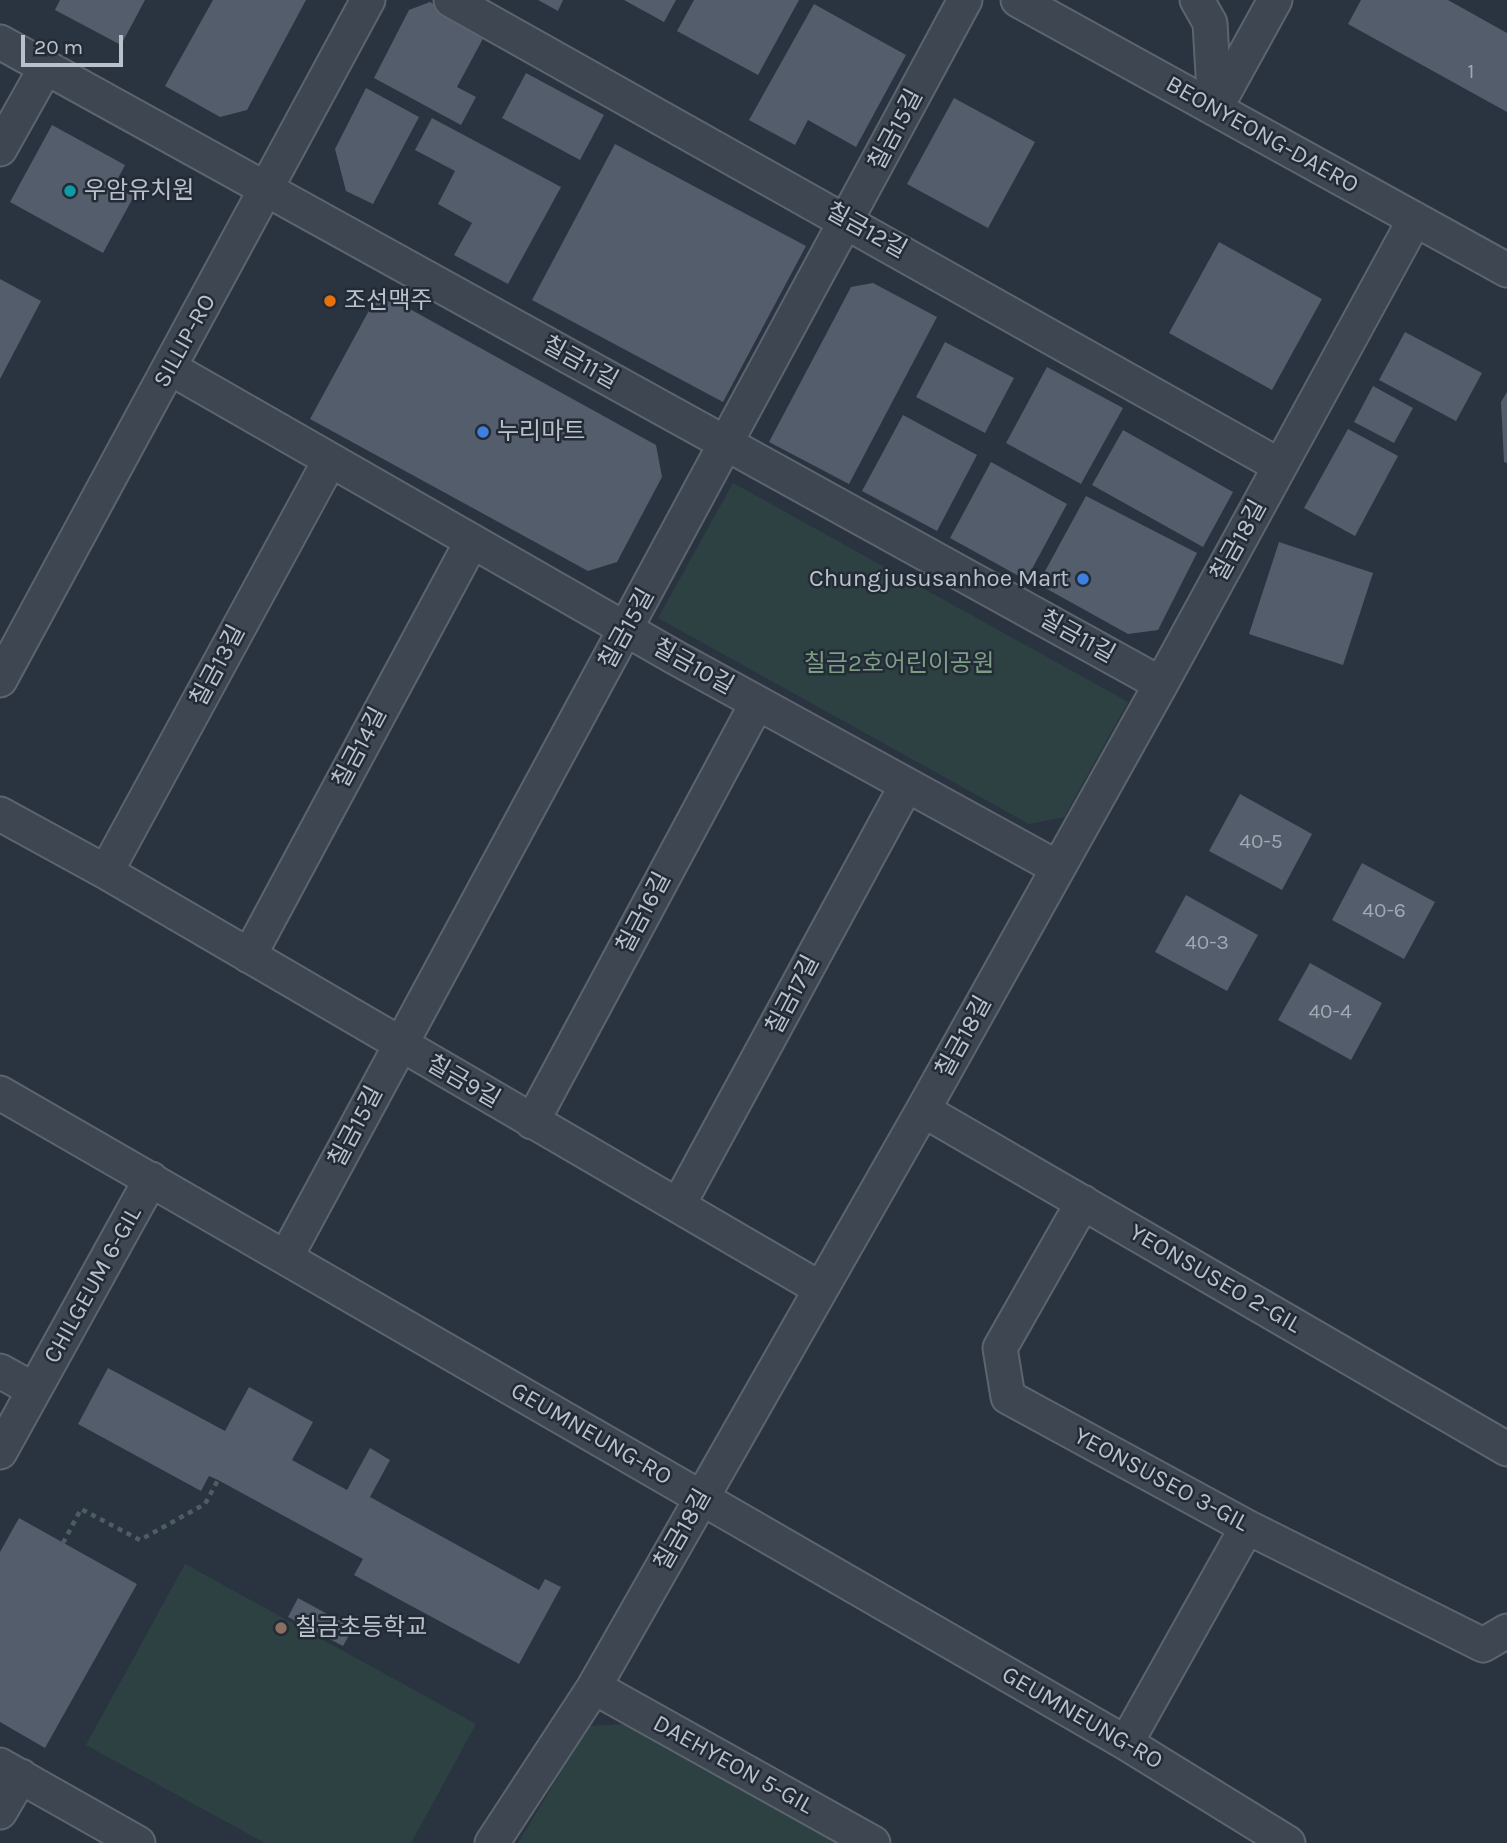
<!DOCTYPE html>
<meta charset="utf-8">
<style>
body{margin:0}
#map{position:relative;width:1507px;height:1843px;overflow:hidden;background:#2a3441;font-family:Karla,sans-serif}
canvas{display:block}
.scale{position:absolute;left:21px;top:35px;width:102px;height:32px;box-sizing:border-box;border:4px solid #bbc1cb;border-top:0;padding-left:9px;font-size:21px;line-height:24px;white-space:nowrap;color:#bbc1cb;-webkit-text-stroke:5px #222b36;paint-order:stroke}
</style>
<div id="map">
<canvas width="1507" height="1843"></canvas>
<div class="scale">20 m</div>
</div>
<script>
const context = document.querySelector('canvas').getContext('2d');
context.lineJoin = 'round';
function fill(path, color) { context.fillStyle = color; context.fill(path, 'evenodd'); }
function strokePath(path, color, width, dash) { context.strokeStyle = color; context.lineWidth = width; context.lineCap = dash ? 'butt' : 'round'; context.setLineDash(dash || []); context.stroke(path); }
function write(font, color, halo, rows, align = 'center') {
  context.font = font + ' Karla,"Noto Sans KR",sans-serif'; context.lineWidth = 5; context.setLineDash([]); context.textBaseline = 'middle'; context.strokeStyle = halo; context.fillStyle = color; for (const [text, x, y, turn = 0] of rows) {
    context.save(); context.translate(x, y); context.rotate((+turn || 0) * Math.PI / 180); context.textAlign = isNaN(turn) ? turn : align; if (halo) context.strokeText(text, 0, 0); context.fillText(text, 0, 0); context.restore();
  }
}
fill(new Path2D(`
 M733 483 1128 702 1064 817 1029 824 658 618Z
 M185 1564 476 1724 411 1843H265L86 1745Z
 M626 1724 836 1843H518L589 1726Z`), '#2d4143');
fill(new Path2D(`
 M60 0H145L121 45 55 10Z
 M213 0H306L247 110 220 117 165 86Z
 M538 0H563L558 11Z
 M624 0H676L664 22Z
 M694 0H799L758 75 677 31Z
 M1361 0H1448L1507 33V112L1348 24Z
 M430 2 486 33 457 87 476 97 461 125 374 78 409 10Z
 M814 4 906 55 856 147 808 120 795 145 749 120Z
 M526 73 604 115 580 160 502 118Z
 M366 88 419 117 373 204 346 191 335 149Z
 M954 98 1035 142 988 228 907 184Z
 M432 118 561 187 508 284 454 255 472 223 438 204 455 171 415 150Z
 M52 125 125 165 114 186 134 196 103 253 10 202Z
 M615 144 806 246 723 402 532 300Z
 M1219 242 1322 299 1272 390 1169 333Z
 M0 279 41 301 0 379Z
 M873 283 937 317 849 484 769 442 851 287Z
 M379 292 656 445 662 477 617 562 588 571 310 419Z
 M1405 332 1482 373 1456 421 1379 380Z
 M945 342 1014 378 985 433 916 397Z
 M1047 367 1123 408 1081 484 1006 443Z
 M1373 386 1413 408 1394 443 1354 422Z
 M1507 392V463L1504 462 1501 402Z
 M903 415 977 455 937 531 862 491Z
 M1348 429 1398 456 1355 536 1304 508Z
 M1123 430 1233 492 1203 547 1092 485Z
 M991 462 1067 504 1026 580 950 538Z
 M1086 496 1197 553 1158 630 1128 634 1038 584Z
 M1279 542 1373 573 1343 665 1249 634Z
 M1240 794 1312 834 1282 890 1209 851Z
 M1362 863 1435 902 1404 959 1332 920Z
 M1186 895 1258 935 1227 991 1155 952Z
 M1310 963 1382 1003 1351 1060 1278 1020Z
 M108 1368 225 1431 249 1387 313 1422 292 1460 347 1490 370 1448 390 1460 370 1497 539 1590 545 1579 561 1587 519 1664 354 1575 363 1559 218 1480 209 1476 201 1491 78 1424Z
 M19 1518 137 1584 45 1748 0 1722V1552Z
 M298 1598 353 1628 343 1646 288 1617Z`), '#535d6b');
const minor = new Path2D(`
 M451 0 1280 466
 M1018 0 1507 270
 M1197 0 1210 23 1215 109
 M0 42 1161 684
 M1215 109 1275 0
 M0 149 46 67
 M170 368 676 658 1058 868
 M0 680 368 0
 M0 814 106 872 821 1289
 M106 872 330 460
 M249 956 472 541
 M0 1093 1126 1743 1288 1843
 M923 1110 1507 1449
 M532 1122 757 703
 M1083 1202 1000 1348 1008 1397 1247 1527 1483 1645 1507 1631
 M679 1204 906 786
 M286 1257 965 0
 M0 1371 34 1390
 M0 1452 151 1179
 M594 1687 873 1843
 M1126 1743 1247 1527
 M0 1765 138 1843
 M0 1812 21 1776
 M492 1843 594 1687 923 1110 1161 684 1415 219`);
strokePath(minor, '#5c646e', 37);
strokePath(new Path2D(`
 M63 1543 81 1509 140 1540 205 1504 218 1480`), '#4c5e61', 4.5, [5, 5]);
strokePath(minor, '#3e4651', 33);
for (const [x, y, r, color] of [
 [70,191,7,"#0f9aa8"],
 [330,301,7,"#e8710a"],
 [483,432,7,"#3f7fe0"],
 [1083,579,7,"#3f7fe0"],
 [281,1628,7,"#8d6e63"]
]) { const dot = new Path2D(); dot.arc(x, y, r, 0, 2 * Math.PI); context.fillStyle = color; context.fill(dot); strokePath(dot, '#222b36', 2.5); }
write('21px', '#a1a8b3', null, [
 ["1",1471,72],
 ["40-5",1261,842],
 ["40-6",1384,911],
 ["40-3",1207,943],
 ["40-4",1330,1012]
]);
write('24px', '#bbc1cb', '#222b36', [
 ["칠금15길",896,130,-62],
 ["BEONYEONG-DAERO",1262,135,29],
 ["칠금12길",866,231,29],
 ["SILLIP-RO",185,341,-61],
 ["칠금11길",580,363,29],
 ["칠금18길",1239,541,-61],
 ["칠금15길",627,629,-61],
 ["칠금11길",1077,637,29],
 ["칠금13길",218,666,-62],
 ["칠금10길",693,667,29],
 ["칠금14길",360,748,-62],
 ["칠금16길",644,913,-62],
 ["칠금17길",793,995,-62],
 ["칠금18길",964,1037,-61],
 ["칠금9길",463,1082,30],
 ["칠금15길",356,1127,-62],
 ["YEONSUSEO 2-GIL",1215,1279,30],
 ["CHILGEUM 6-GIL",93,1285,-61],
 ["GEUMNEUNG-RO",591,1434,30],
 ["YEONSUSEO 3-GIL",1161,1480,28],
 ["칠금18길",683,1530,-60],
 ["GEUMNEUNG-RO",1082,1718,30],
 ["DAEHYEON 5-GIL",733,1765,29]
]);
write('24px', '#bbc1cb', '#222b36', [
 ["우암유치원",84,191],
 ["조선맥주",344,301],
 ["누리마트",497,432],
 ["Chungjususanhoe Mart",1069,579,"right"],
 ["칠금초등학교",295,1628]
], 'left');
write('24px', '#7b9e84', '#222b36', [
 ["칠금2호어린이공원",899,664]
]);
</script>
